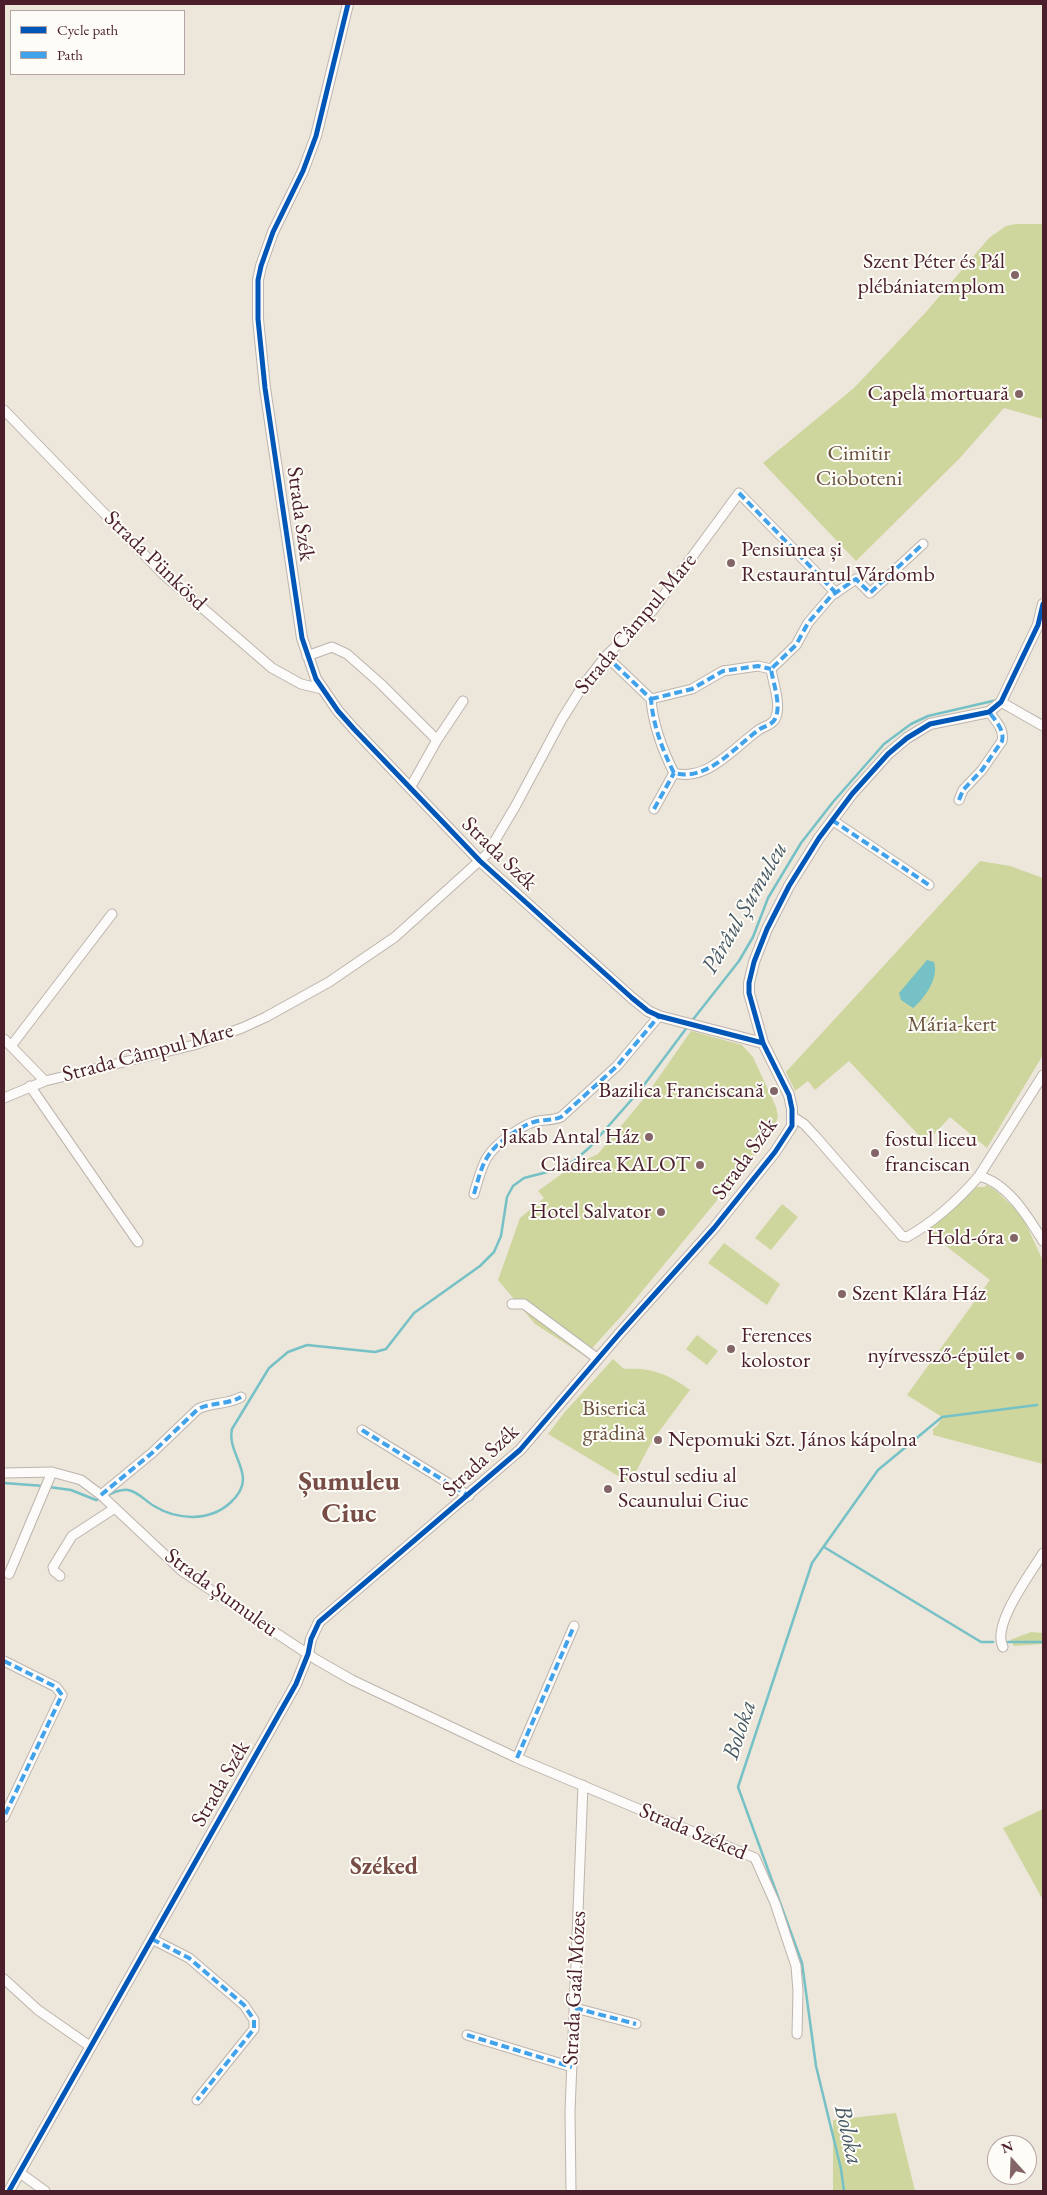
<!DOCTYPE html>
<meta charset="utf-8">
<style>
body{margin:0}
#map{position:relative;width:1047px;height:2195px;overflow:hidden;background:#ede6da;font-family:"EB Garamond",serif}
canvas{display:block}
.frame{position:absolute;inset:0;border:5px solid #4a1f2b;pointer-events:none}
.legend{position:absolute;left:10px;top:10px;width:175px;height:65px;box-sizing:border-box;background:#fdfcf7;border:1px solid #b5a4a5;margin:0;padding:6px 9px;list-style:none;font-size:15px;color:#4a1f2b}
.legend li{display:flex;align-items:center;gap:10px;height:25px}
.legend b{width:25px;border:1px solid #b5a4a5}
.north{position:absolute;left:987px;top:2135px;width:50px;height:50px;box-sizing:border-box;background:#fdfcf7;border:1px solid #b5a4a5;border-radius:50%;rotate:340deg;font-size:14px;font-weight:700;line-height:20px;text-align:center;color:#4a1f2b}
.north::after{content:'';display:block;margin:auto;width:18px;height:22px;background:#836568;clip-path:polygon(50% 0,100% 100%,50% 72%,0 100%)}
</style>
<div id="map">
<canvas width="1047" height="2195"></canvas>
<div class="frame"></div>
<ul class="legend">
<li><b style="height:6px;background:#0057b8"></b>Cycle path</li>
<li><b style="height:6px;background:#40a2eb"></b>Path</li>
</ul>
<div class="north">N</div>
</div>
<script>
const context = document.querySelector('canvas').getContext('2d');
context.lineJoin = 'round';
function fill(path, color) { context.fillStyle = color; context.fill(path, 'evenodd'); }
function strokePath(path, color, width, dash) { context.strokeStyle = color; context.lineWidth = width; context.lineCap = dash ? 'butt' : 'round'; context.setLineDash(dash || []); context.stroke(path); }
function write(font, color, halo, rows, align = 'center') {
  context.font = font + ' "EB Garamond",serif'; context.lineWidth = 4; context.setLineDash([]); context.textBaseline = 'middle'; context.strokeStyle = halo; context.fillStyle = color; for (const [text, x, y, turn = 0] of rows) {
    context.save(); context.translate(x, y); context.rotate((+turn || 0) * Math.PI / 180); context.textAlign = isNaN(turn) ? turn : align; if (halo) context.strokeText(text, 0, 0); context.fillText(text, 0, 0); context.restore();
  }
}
fill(new Path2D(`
 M1016 224H1043V419L1004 408 959 459 856 561 763 463 854 388 926 312 989 238 1006 226Z
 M980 861 1010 866 1043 878V1055L987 1148 950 1117 926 1143 849 1061 815 1090 808 1081 795 1091 786 1072Z
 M691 1031 742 1045 753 1057 776 1107 778 1117 771 1135 624 1313 585 1356 535 1324 498 1280 520 1218 544 1198 538 1191 574 1165 598 1154 645 1097Z
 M987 1185 995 1190 1022 1215 1043 1261V1464L933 1435V1429L938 1425 942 1417 907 1395 990 1280 924 1229 977 1187H984Z
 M782 1204 798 1217 771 1250 755 1238Z
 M724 1243 780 1284 767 1305 708 1263Z
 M697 1335 718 1351 707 1365 686 1349Z
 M613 1359 624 1369C650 1367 669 1374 690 1390L652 1441 630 1483 548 1434 564 1413Z
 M1031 1632 1043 1633V1644L1014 1646 1010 1640Z
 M1043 1809V1900L1003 1828Z
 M896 2113 915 2191H833V2120Z`), '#ced69d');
fill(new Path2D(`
 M927 960 934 962C939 978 925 998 913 1008L901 1000 899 993Z`), '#75c1c6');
strokePath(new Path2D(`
 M1005 700 1043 721
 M691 1022 739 961 753 937 768 898 801 843 833 802 884 744 911 724 928 716 997 700
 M4 1483 44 1486
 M49 1487 71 1490 96 1500 101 1498
 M106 1496C112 1493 121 1489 128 1490 139 1492 145 1501 154 1506 177 1520 209 1522 230 1503 261 1476 226 1456 232 1429L269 1368 288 1352 307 1345 375 1352 386 1349 414 1313 480 1266 494 1252 501 1236 507 1197 513 1186 524 1178 555 1170 574 1161 590 1147 641 1089 688 1026
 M824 1547 981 1642H993
 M1008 1642H1043
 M844 2191 841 2169 816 2066 802 1963 738 1787 812 1563 878 1470 942 1417 1037 1405`), '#75c1c6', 2.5);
const minor = new Path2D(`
 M4 410 163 574 272 668 301 684 322 689
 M307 656 332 647 347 654 381 684 437 740 410 788
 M606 656 651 699C653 725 662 749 674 773 708 782 734 747 760 729 765 726 772 725 775 719 782 706 773 683 771 669L796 645 808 623 831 596 856 579 870 593 923 544
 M651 699 692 689 723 671 758 666 771 669
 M1001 702 1043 726
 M437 740 463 701
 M959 800 963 790 982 770 1002 741C1005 730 995 720 989 712
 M654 809 674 773
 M832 820 929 885
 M4 1039 45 1081
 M11 1046 112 914
 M30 1086 138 1242
 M4 1098 45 1081 194 1045 242 1028 266 1017 329 982 395 937 487 854 516 805 562 719 584 684 606 656 653 610 739 493 836 593
 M793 1117 804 1124 817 1138 902 1236 907 1237C934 1222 959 1199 979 1176 1008 1183 1028 1217 1043 1241
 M979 1176 1043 1075
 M474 1194C483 1162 485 1152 513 1133 520 1129 526 1124 534 1122 543 1119 552 1121 561 1117L617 1066 659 1016
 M512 1304H524L598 1359
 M362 1430 469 1496
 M4 1473 52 1472 81 1480 101 1495 182 1571 317 1660 352 1680 517 1758 755 1858 775 1903 796 1966 798 1991 797 2034
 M101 1495 152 1453 198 1409C212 1402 227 1405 241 1397
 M9 1574 52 1472
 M60 1576 54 1571 53 1567 72 1536 115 1508
 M1003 1647C991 1625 1031 1573 1043 1553
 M4 1661 56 1687 62 1695 4 1817
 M517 1758 574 1626
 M152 1939 189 1958 244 2005 254 2020V2029L197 2100
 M4 1979 38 2010 91 2047
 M575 2008 636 2024
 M467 2035 572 2067
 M20 2173 45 2191
 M571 2191 570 2112 583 1785`);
const tertiary = new Path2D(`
 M348 4 316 136 303 171 273 232 261 266 258 280V319L265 388 302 638 316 679 338 711 354 729 480 861 632 998 648 1011 659 1016 763 1043
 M9 2191 296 1684 308 1654 311 1639 319 1622 520 1450 620 1333 714 1228 775 1152 792 1126V1109L789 1095 763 1043 749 993V983L754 962 767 929 789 886 819 838 852 794 888 754 907 738 930 724 989 712 1001 702 1038 625 1043 604`);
strokePath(minor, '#bdb4ad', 11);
strokePath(tertiary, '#bdb4ad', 12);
strokePath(minor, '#fcfbf9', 9);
strokePath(tertiary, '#fcfbf9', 10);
strokePath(new Path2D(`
 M739 493 836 593
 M606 656 651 699C653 725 662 749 674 773 708 782 734 747 760 729 765 726 772 725 775 719 782 706 773 683 771 669L796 645 808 623 831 596 856 579 870 593 923 544
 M651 699 692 689 723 671 758 666 771 669
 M959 800 963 790 982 770 1002 741C1005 730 995 720 989 712
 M654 809 674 773
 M832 820 929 885
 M474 1194C483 1162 485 1152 513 1133 520 1129 526 1124 534 1122 543 1119 552 1121 561 1117L617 1066 659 1016
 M362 1430 469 1496
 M101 1495 152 1453 198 1409C212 1402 227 1405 241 1397
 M4 1661 56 1687 62 1695 4 1817
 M517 1758 574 1626
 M152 1939 189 1958 244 2005 254 2020V2029L197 2100
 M575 2008 636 2024
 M467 2035 572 2067`), '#40a2eb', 4, [8, 4]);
strokePath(new Path2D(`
 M348 4 316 136 303 171 273 232 261 266 258 280V319L265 388 302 638 316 679 338 711 354 729 480 861 632 998 648 1011 659 1016 763 1043
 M9 2191 296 1684 308 1654 311 1639 319 1622 520 1450 620 1333 714 1228 775 1152 792 1126V1109L789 1095 763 1043 749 993V983L754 962 767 929 789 886 819 838 852 794 888 754 907 738 930 724 989 712 1001 702 1038 625 1043 604`), '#0057b8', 5);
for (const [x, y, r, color] of [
 [1015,275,5,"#836568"],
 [1019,394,5,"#836568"],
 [731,563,5,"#836568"],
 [774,1091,5,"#836568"],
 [649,1137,5,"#836568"],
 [875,1153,5,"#836568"],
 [700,1165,5,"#836568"],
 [661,1212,5,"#836568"],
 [1014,1238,5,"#836568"],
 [842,1294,5,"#836568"],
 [731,1349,5,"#836568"],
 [1020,1356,5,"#836568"],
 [658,1440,5,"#836568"],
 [608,1489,5,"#836568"]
]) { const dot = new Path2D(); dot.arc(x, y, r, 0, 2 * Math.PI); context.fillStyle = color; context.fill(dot); strokePath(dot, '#fdfcf7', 2); }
write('22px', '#4a1f2b', '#fdfcf7', [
 ["Szent Péter és Pál",1005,262],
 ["plébániatemplom",1005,287],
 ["Capelă mortuară",1009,394],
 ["Pensiunea și",741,550,"left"],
 ["Restaurantul Várdomb",741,575,"left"],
 ["Bazilica Franciscană",764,1091],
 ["Jakab Antal Ház",639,1137],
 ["fostul liceu",885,1140,"left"],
 ["franciscan",885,1165,"left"],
 ["Clădirea KALOT",690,1165],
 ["Hotel Salvator",651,1212],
 ["Hold-óra",1004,1238],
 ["Szent Klára Ház",852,1294,"left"],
 ["Ferences",741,1336,"left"],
 ["kolostor",741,1361,"left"],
 ["nyírvessző-épület",1010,1356],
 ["Nepomuki Szt. János kápolna",668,1440,"left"],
 ["Fostul sediu al",618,1476,"left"],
 ["Scaunului Ciuc",618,1501,"left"]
], 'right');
write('22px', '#6a523e', '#fdfcf7', [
 ["Cimitir",859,454],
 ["Cioboteni",859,479],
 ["Mária-kert",952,1025],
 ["Biserică",614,1409],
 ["grădină",614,1434]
]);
write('22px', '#4a1f2b', '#fdfcf7', [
 ["Strada Szék",300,514,82],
 ["Strada Pünkösd",155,561,44],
 ["Strada Câmpul Mare",636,624,-50],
 ["Strada Szék",499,854,44],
 ["Strada Câmpul Mare",148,1053,-15],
 ["Strada Szék",745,1159,-54],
 ["Strada Szék",481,1461,-43],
 ["Strada Șumuleu",221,1593,36],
 ["Strada Szék",221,1784,-60],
 ["Strada Széked",693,1832,23],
 ["Strada Gaál Mózes",575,1988,-87]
]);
write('italic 24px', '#475965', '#fdfcf7', [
 ["Pârâul Șumuleu",745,908,-60],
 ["Boloka",740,1730,-72],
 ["Boloka",848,2135,77]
]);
write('bold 24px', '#774d46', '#fdfcf7', [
 ["Széked",384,1867]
]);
write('bold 28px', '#774d46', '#fdfcf7', [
 ["Șumuleu",349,1482],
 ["Ciuc",349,1514]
]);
</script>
